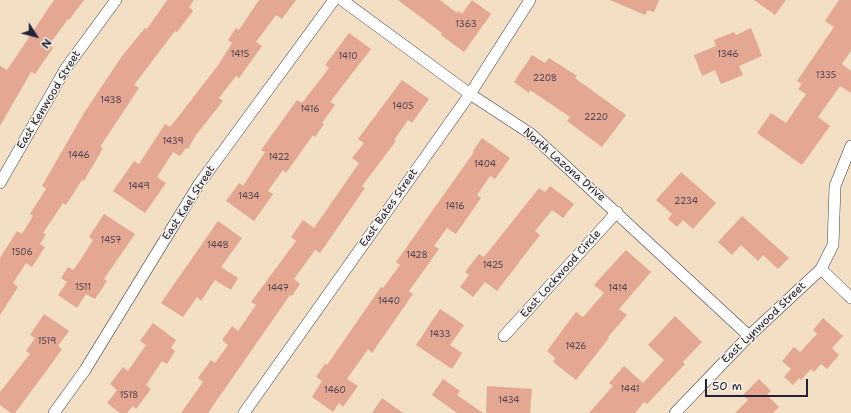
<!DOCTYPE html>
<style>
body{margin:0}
#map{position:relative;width:851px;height:413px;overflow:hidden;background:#f3dfc4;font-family:"Shantell Sans",sans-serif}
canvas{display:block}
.north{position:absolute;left:16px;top:16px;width:40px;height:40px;-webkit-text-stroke:3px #f7f3e8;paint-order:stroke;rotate:126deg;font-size:11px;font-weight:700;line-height:16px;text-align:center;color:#22223b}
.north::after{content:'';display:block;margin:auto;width:14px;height:18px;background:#22223b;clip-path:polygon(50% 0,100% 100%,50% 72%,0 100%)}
.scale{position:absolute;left:705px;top:379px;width:103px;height:18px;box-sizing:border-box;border:2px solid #22223b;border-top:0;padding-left:5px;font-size:12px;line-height:14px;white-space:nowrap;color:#22223b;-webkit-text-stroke:3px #f7f3e8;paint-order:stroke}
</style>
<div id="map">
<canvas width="851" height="413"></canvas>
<div class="north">N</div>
<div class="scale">50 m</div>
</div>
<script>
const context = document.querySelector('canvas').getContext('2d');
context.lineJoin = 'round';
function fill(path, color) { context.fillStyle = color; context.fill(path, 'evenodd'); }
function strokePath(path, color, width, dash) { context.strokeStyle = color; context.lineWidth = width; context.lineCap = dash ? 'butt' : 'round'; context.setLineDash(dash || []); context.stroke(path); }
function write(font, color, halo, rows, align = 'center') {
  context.font = font + ' "Shantell Sans",sans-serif'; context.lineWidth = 3; context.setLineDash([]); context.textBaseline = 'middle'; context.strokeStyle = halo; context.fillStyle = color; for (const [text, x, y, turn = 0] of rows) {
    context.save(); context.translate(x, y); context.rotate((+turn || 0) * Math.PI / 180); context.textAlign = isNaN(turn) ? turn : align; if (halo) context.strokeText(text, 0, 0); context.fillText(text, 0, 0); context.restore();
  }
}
fill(new Path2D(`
 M54 0H84L69 20 68 19 49 45 53 48 35 74 31 72 0 126V66L7 70Z
 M167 0H194L189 7 193 11 177 32 175 31 134 85 139 88 100 147 103 148 84 181 82 180 66 205 63 203 43 233 46 234 40 244 45 247 32 267 26 263 13 283 18 287 0 315V258L17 231 22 234 33 216 30 214 46 189 42 186 84 113 122 56 145 28 147 29Z
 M259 0H296L282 19 276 15 256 42 262 46 239 78 236 76 219 98 223 101 196 135 188 149 186 148 180 156 173 152 157 177 166 183 145 213 113 191 134 161 139 164 165 124 170 127 175 121 219 64 232 43 228 40 236 28 239 30Z
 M398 0H440L457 13 458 11 462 14 472 0 491 14 464 52 441 35 442 33Z
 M610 0H659L654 12 648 10 645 15Z
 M754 0H786L775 15Z
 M839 0H851V51L842 64 851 71V93L840 86 818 117 830 126 802 165 757 133 771 113 786 123 806 94 798 89 802 84 797 81 834 27 825 21Z
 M751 28 762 56 739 66 743 75 721 84 715 70 702 76 694 55 716 46 714 40 734 32 736 35Z
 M349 33 371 49 330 102 335 105 322 123 324 124 315 137 313 135 286 173 283 170 268 191 273 194 254 221 226 201 239 183 243 186 265 152 261 150 297 100 302 103 329 68 325 65Z
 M532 55 545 63 549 58 577 76 575 78 626 115 602 147 567 121 570 117 530 90 529 93 514 82Z
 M402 80 429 99 412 123 408 120 394 140 396 141 362 186 365 188 320 253 315 250 294 279 300 284 292 296 290 295 208 413H181L203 382 198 378 211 360 215 363 228 345 222 340 232 326 238 331 256 305 251 302 296 241 291 237 303 220 314 228 359 163 352 158 364 143 358 139Z
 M482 138 510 158 495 179 490 176 477 195 481 198 456 234 447 228 434 246 439 249 409 291 413 294 372 353 368 349 347 379 358 386 343 407 339 403 333 412 312 397 322 381 316 377 325 364 327 365 381 287 383 288 400 265 396 262 474 152 473 151Z
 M681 172 716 203 693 229 683 220 677 227 668 219 672 214 656 200Z
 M550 186 574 204 563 218 552 210 535 231 540 235 497 291 485 282 473 297 460 287 469 275 465 272 479 254 484 257 539 188 545 192Z
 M104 214 135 234 104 279 107 281 95 299 86 294 77 308 58 295 67 282 61 278 68 267 73 270 79 262 93 240 89 237Z
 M742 216 789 258 778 269 763 255 758 261 741 245 732 255 718 242Z
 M218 221 242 238 221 267 238 278 231 290 215 280 201 301 197 297 183 317 161 303Z
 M626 250 651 272 619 309 627 315 608 337 609 338 576 380 553 362 555 358 547 351 576 312 583 317 604 293 594 285Z
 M440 309 464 325 450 345 462 353 452 369 416 345Z
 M44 314 69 331 58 346 62 349 47 370 15 413H11L0 405V392L30 354 26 351 35 338 30 335Z
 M675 316 702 342 683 362 685 364 647 404 644 402 635 413H589L613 386 609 383 624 366 643 383 664 360 648 345Z
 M823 318 843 336 832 348 839 355 827 369 821 364 814 372 811 369 801 380 799 378 793 385 784 377 791 369 782 361 794 347 800 352 817 334 813 330Z
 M153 323 176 340 171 348 175 351 167 364 162 361 146 385 151 389 136 409 133 406 127 413H120L107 403 117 390 110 384 123 367 128 371 146 345 140 341Z
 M443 379 460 391 457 395 483 413H457L432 395Z
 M759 379 771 391 767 395 779 407 773 413H735L748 400 743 395Z
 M487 386 532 389 530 413H486Z
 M382 398 403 413H372Z`), '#e3a792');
const street = new Path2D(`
 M342 0 470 94 531 134 749 336
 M0 183 66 68 116 0
 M821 269 851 298
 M504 336 617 212
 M54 413 85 370 199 184 334 0
 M244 413 470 94 530 0
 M675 413 749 336 821 269 833 245 835 186 851 146`);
strokePath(street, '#413e50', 12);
strokePath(street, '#fff', 11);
write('9px', '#524351', null, [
 ["1363",466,25],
 ["1415",240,55],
 ["1346",728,55],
 ["1410",348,57],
 ["1335",826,76],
 ["2208",545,79],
 ["1438",111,101],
 ["1405",403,107],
 ["1416",310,110],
 ["2220",596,118],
 ["1439",173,142],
 ["1446",79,156],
 ["1422",279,158],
 ["1404",485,165],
 ["1449",139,187],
 ["1434",249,197],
 ["2234",686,202],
 ["1416",455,207],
 ["1457",111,241],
 ["1448",218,246],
 ["1506",22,253],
 ["1428",417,256],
 ["1425",493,266],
 ["1511",83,288],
 ["1447",278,289],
 ["1414",618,289],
 ["1440",389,302],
 ["1433",440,335],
 ["1519",47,342],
 ["1426",576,347],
 ["1441",630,390],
 ["1460",335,391],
 ["1518",129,396],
 ["1434",509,401]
]);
write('11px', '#22223b', '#f7f3e8', [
 ["East Kenwood Street",49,100,-59],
 ["North Lazona Drive",564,165,41],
 ["East Kael Street",189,203,-57],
 ["East Bates Street",389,208,-55],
 ["East Lockwood Circle",561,274,-48],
 ["East Lynwood Street",764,323,-44]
]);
</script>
